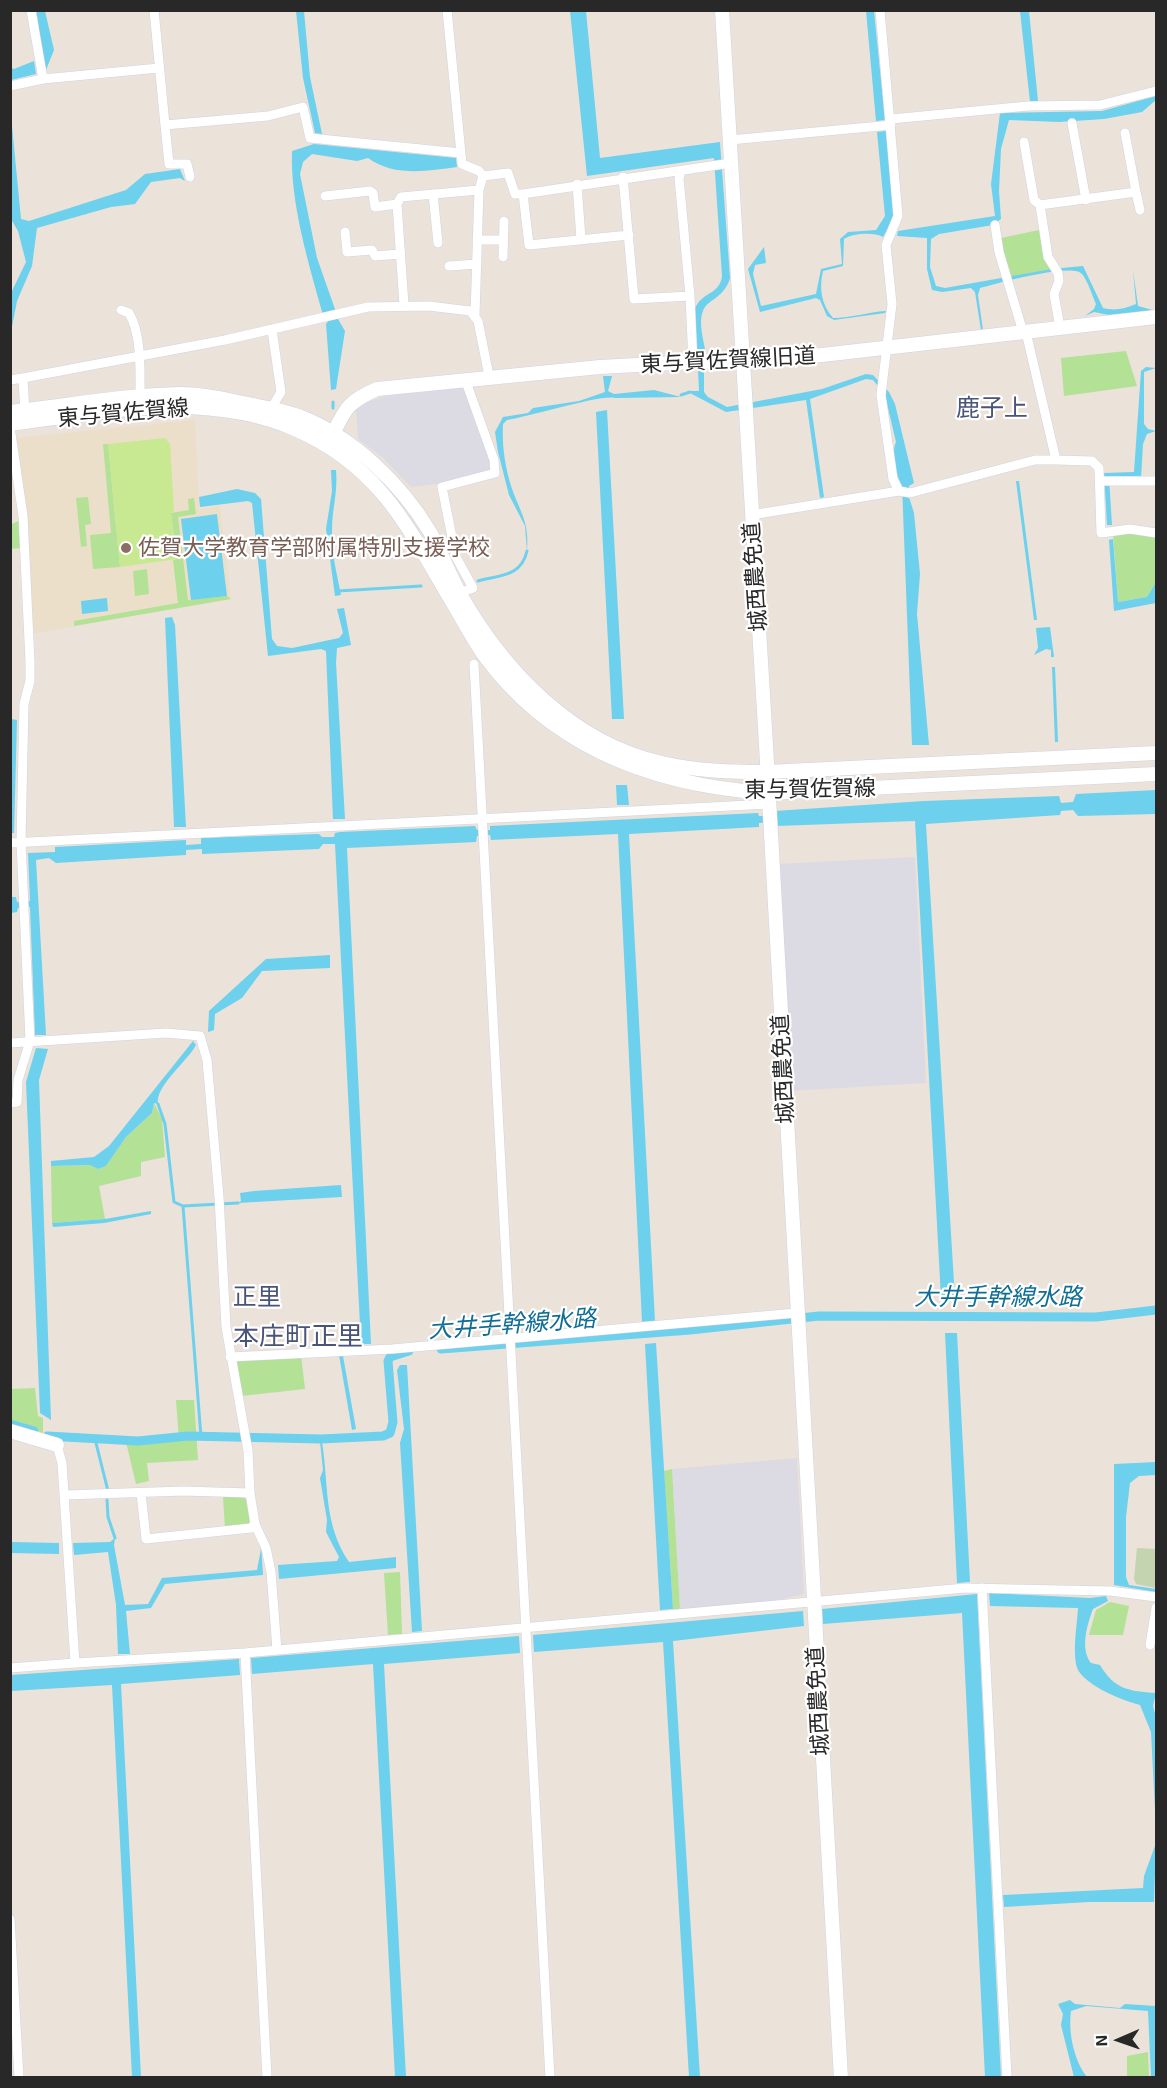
<!DOCTYPE html>
<meta charset="utf-8">
<style>
body{margin:0}
#map{position:relative;width:1167px;height:2088px;overflow:hidden;background:#ebe2da;font-family:"Exo 2",sans-serif}
canvas{display:block}
.frame{position:absolute;inset:0;border:12px solid #282828;pointer-events:none}
.north{position:absolute;left:1089px;top:2010px;width:60px;height:60px;-webkit-text-stroke:4px #fff;paint-order:stroke;rotate:268deg;font-size:16px;font-weight:700;line-height:24px;text-align:center;color:#282828}
.north::after{content:'';display:block;margin:auto;width:21px;height:27px;background:#282828;clip-path:polygon(50% 0,100% 100%,50% 72%,0 100%)}
</style>
<div id="map">
<canvas width="1167" height="2088"></canvas>
<div class="frame"></div>
<div class="north">N</div>
</div>
<script>
const context = document.querySelector('canvas').getContext('2d');
context.lineJoin = 'round';
function fill(path, color) { context.fillStyle = color; context.fill(path, 'evenodd'); }
function strokePath(path, color, width, dash) { context.strokeStyle = color; context.lineWidth = width; context.lineCap = dash ? 'butt' : 'round'; context.setLineDash(dash || []); context.stroke(path); }
function write(font, color, halo, rows, align = 'center') {
  context.font = font + ' "Exo 2","Noto Sans JP",sans-serif'; context.lineWidth = 4.5; context.setLineDash([]); context.textBaseline = 'middle'; context.strokeStyle = halo; context.fillStyle = color; for (const [text, x, y, turn = 0] of rows) {
    context.save(); context.translate(x, y); context.rotate((+turn || 0) * Math.PI / 180); context.textAlign = isNaN(turn) ? turn : align; if (halo) context.strokeText(text, 0, 0); context.fillText(text, 0, 0); context.restore();
  }
}
fill(new Path2D(`
 M465 387 490 459 491 471 445 483 411 487 382 457 358 439 356 410 367 402 385 396Z
 M915 857 926 1083 788 1091 777 864Z
 M797 1458 804 1594 771 1602 680 1610 672 1469Z`), '#dcdae3');
fill(new Path2D(`
 M195 420 199 509 220 506 231 599 31 634 14 438Z`), '#ecdfc9');
fill(new Path2D(`
 M1039 230 1045 259 1052 270 1010 279 1001 238Z
 M1126 351 1137 386 1064 396 1061 358Z
 M103 444H108L120 567 93 569 90 535 111 533Z
 M88 497 91 524 85 525 87 546 81 547 76 498Z
 M194 498 196 514 178 517 188 600 227 596 231 599 74 626V621L178 603 173 560 177 559 171 513 189 510 188 499Z
 M20 520 22 548 11 549 10 525Z
 M1130 531 1156 537V582L1147 597 1118 602 1113 534Z
 M147 569 149 594 135 596 133 571Z
 M154 1103 162 1119 165 1157 141 1162V1176L99 1186 105 1219 52 1223 51 1166 91 1165 98 1169 106 1166 126 1137 152 1113Z
 M301 1355 305 1389 241 1396 233 1359Z
 M35 1388 38 1416 43 1418V1433L11 1421V1389Z
 M176 1400H194L198 1460 147 1463 149 1481 136 1484 126 1442 179 1440Z
 M672 1469 680 1610 673 1609 664 1471Z
 M223 1497H242L246 1499 250 1522 246 1526 225 1528Z
 M400 1572 402 1634 388 1635 384 1573Z
 M1110 1602 1129 1606 1123 1635H1089L1096 1610Z
 M1148 2052 1149 2077H1127V2056Z`), '#b3e196');
fill(new Path2D(`
 M1137 1548 1156 1549V1588L1136 1584 1134 1579Z`), '#c4d4b1');
fill(new Path2D(`
 M165 438 170 444 174 511 171 513 177 559 120 567 108 444Z`), '#c8e892');
fill(new Path2D(`
 M36 11H45L54 50 46 70C38 51 41 31 36 11Z
 M296 11H304L310 77 322 134 315 133 303 78Z
 M570 11H586L600 158 720 142 730 278C724 299 707 299 703 311 698 322 704 342 706 354L697 355C696 341 689 315 698 303 706 292 720 293 722 276L714 158 587 176Z
 M866 11H874L885 120 876 121Z
 M1020 11H1029L1038 101 1030 102Z
 M34 61 36 74 11 80V68L14 69Z
 M1156 96V100L1142 112 1104 119 1059 122 1009 120 1001 149 999 191 1001 219 993 225 939 234 931 239 930 267 936 286 945 288 1052 269 1083 266 1103 308C1115 311 1124 309 1136 304L1133 270 1138 306 1156 311 1109 315 1094 312 1085 316 1094 309 1096 304C1092 295 1088 281 1082 274 1073 262 995 284 980 288L978 295 983 330H981L975 292 971 288 942 292 932 290 927 269V238L897 236 898 231 995 216 991 184 1000 113 1102 111Z
 M10 105 21 219 29 221 126 190 145 174 180 169 185 181 180 178 151 182 135 204 111 207 37 228 32 266 17 301 11 332V293L26 262 18 231 11 219Z
 M886 131 894 217 883 237C874 232 853 233 844 239L843 266 823 271C819 288 821 304 833 318 851 318 868 312 886 311L885 313 834 320 827 316 820 300 816 298 760 312 748 269 764 247 766 263 755 265 753 274 761 306 816 294 821 269 842 264 840 239 848 232 876 230 885 216 877 132Z
 M314 144 456 158 457 167C427 171 394 177 368 158L357 161 312 154 303 162 300 174 317 258 336 312 334 319H338L345 331 336 389 331 390 326 324 329 320 323 315C309 265 290 203 292 151Z
 M1146 367 1156 368 1144 372V424L1148 429 1156 431 1147 434 1143 444 1141 478H1109L1112 525H1107L1104 473 1134 472 1141 371Z
 M698 369H704V392L708 397 727 407 822 389 866 374 873 375 889 392 895 404 914 483 909 486V497L914 513 920 574 917 614 929 745H912L902 485C896 476 891 452 896 442L885 395 873 380 866 379 810 399 824 497 820 498 806 400 726 412 690 393V391H699Z
 M603 376H612L608 391 614 394 654 390 681 397 615 398C602 394 528 417 507 420L503 424C502 442 504 461 509 479 517 509 530 518 527 551L525 526 509 495 498 452 495 432 503 417 528 413 533 408 579 401 605 392Z
 M607 410 624 719H612L596 412Z
 M331 470H336C338 493 332 508 332 530 331 552 337 574 341 595L335 596 326 529 332 491Z
 M1016 481H1019L1037 620H1034Z
 M237 489 255 493 261 499 272 639 277 646 292 648 339 638 343 633 337 609 344 608 351 645 337 648 336 663 345 819H333L326 651 321 649 268 656 252 503 248 501 200 507 199 497Z
 M217 514 227 596 191 600 181 519Z
 M1113 539 1118 602 1147 597 1156 582V603L1114 611 1109 540Z
 M107 598 108 611 82 614 81 601Z
 M172 617 175 625 186 827H174L165 618Z
 M1050 627 1054 657H1051V650L1046 649 1034 655 1038 648 1036 628Z
 M1052 667H1055L1058 742H1055Z
 M11 719 17 720 14 833H10Z
 M616 785H627L629 805H617Z
 M1156 790V814L1078 816 1073 810 1061 811 1060 815 926 824 955 1299 941 1298 915 821 776 826V822L759 823V827L629 834 655 1321 642 1322 618 834 491 840 490 835 477 836 476 842 347 848 371 1344H361L335 844H323L319 849 202 854V849L186 850V855L56 863 49 858 36 860 46 1035H35L30 907 18 908 17 912 11 913V897H16L17 902 30 901 28 853 55 852V847L186 840V845L201 844V838L319 834 322 837H334L335 833 340 832 475 826 477 830H490V826L758 813 759 816H775V811L924 801 1059 796 1061 803 1073 802 1076 794Z
 M330 955V968L262 971 242 998 215 1014 214 1030 208 1032 209 1011 266 959Z
 M193 1041 196 1045C187 1062 155 1086 158 1104L154 1103 152 1113 126 1137 106 1166 98 1169 90 1165 51 1166V1161L94 1157 109 1146Z
 M36 1048 48 1049 39 1080 51 1420 40 1413 26 1082Z
 M341 1185 342 1197 238 1203 241 1201 240 1193 254 1191Z
 M151 1211V1214L104 1223 53 1227 52 1223 105 1219Z
 M945 1333H957L970 1582 957 1583Z
 M656 1343 673 1609 660 1610 645 1344Z
 M339 1355 343 1356 356 1429 352 1430Z
 M400 1365H407L422 1631 412 1632 400 1443 404 1429 397 1370Z
 M320 1442H322C329 1485 323 1523 349 1562L396 1557V1568L279 1579 278 1565 337 1561 339 1557 326 1532 327 1520 320 1478 323 1470Z
 M1156 1462V1475L1139 1476 1130 1483 1126 1517V1577L1129 1585 1156 1589V1592L1114 1585V1464Z
 M256 1535 261 1545 263 1575 165 1584 151 1608 126 1611 130 1654H118L116 1605 108 1552 74 1555 73 1543 110 1542 115 1538 114 1545 125 1605 148 1604 162 1578 257 1570 261 1549Z
 M11 1542 59 1543V1554L11 1553Z
 M989 1593 1090 1598 1106 1596 1108 1601 1093 1609C1087 1625 1080 1649 1091 1663L1100 1665C1115 1690 1129 1691 1156 1693L1153 1706 1156 1717V1830L1151 1732 1140 1705C1123 1701 1078 1683 1076 1664 1073 1646 1077 1626 1078 1608L990 1606Z
 M977 1594 1001 2077H985L962 1613 823 1624 822 1609Z
 M803 1611 804 1626 673 1641 700 2077H689L663 1642 534 1652 533 1635Z
 M519 1636 520 1653 384 1664 406 2077H395L373 1664 252 1674 251 1658Z
 M239 1659 240 1675 121 1684 141 2077H132L112 1685 11 1691V1675Z
 M1156 1843 1154 1902H1089L1004 1907 1003 1895 1143 1888 1144 1876Z
 M1070 2000 1075 2004 1120 2008 1125 2004 1156 2006V2077H1151L1148 2011 1086 2006 1071 2011C1068 2032 1074 2061 1087 2077H1074L1061 2025 1063 2014 1058 2004Z`), '#6dd0ec');
strokePath(new Path2D(`
 M681 395 690 392
 M333 402V408
 M478 581C500 575 521 577 527 551
 M338 591 421 586
 M158 1104 165 1124 174 1202 183 1206 201 1437
 M183 1206 238 1203
 M96 1443 108 1491
 M107 1500 108 1517 115 1538`), '#6dd0ec', 3);
strokePath(new Path2D(`
 M441 1349 690 1330 819 1316 1096 1317 1156 1310
 M10 1424 34 1431
 M47 1436 138 1441 188 1436 321 1439 383 1436 390 1433 393 1422 388 1361 390 1357 409 1351`), '#6dd0ec', 9);
const street = new Path2D(`
 M31 10 43 79
 M154 10 165 125 268 116 303 107 310 138 461 153
 M447 10 462 164 479 171 483 176
 M880 10 898 216 886 245 892 304 881 395 893 479 899 491
 M10 86 43 79 159 68
 M891 119 1028 106 1100 105 1156 91
 M1072 123 1086 200
 M165 125 169 164H187L190 177
 M730 140 891 125
 M1024 142 1034 200 1040 205 1048 257 1058 273 1059 281 1054 294 1060 328
 M623 177 634 299 690 296 679 178 681 171
 M577 184 581 239
 M479 190 483 176 508 173 515 194H523L731 163
 M1136 192 1140 210
 M433 194 438 243
 M523 194 529 245 629 235
 M325 196 370 191 373 193 375 207 397 204
 M1040 205 1136 192 1125 133
 M995 225 999 252 1023 332
 M345 232 347 252 372 250 375 256 400 254
 M477 240H503
 M503 257 504 221
 M449 266 477 264
 M690 296 693 363
 M404 305 397 204 401 197 479 190 475 315
 M121 310 129 313C142 335 140 372 140 398
 M1026 332 1056 460 1092 461 1099 468 1101 533 1130 529 1156 533
 M10 380 23 378
 M269 412 281 392 272 330
 M25 414 23 378 225 340 368 307 429 306 470 311 478 321 489 376
 M10 427 23 516 30 661V681L24 704 21 842 30 1041 18 1080 17 1102 10 1103
 M1100 481H1156
 M751 515 899 491 910 493 1035 460H1056
 M460 593 473 588 456 557 442 487 495 473 494 460 465 379
 M474 664 550 2078
 M10 843 769 804
 M10 1043 166 1033 200 1036 207 1060 219 1197 226 1327 248 1451 250 1493 255 1524 266 1548 271 1572 277 1650
 M230 1357 392 1349 796 1313
 M141 1493 146 1539 251 1528 255 1524
 M65 1495 183 1491 250 1493
 M982 1588 1007 2078
 M1150 1645 1156 1608
 M245 1653 267 2078
 M75 1663 245 1653 965 1588 1110 1591 1156 1597
 M10 1668 75 1663 62 1463 57 1445
 M10 1919 19 2078`);
const secondary = new Path2D(`
 M722 10 766 745 841 2078
 M10 412C66 406 124 395 180 394 204 394 229 400 252 405 268 408 286 411 301 417 354 438 401 484 430 532 441 552 449 574 460 594 504 671 572 743 662 763 697 771 731 772 767 772L1156 753
 M10 424C104 412 207 390 297 430 379 466 408 527 451 600 462 618 472 638 484 655 552 748 656 786 768 793L1156 774
 M330 440C345 410 345 403 377 389L600 367 822 355 1156 317
 M10 1431 57 1445`);
strokePath(street, '#cfd3e1', 10);
strokePath(secondary, '#cfd3e1', 15);
strokePath(street, '#fff', 9);
strokePath(secondary, '#fff', 14);
for (const [x, y, r, color] of [
 [126,548,6,"#8d6e63"]
]) { const dot = new Path2D(); dot.arc(x, y, r, 0, 2 * Math.PI); context.fillStyle = color; context.fill(dot); strokePath(dot, '#fff', 2); }
write('22px', '#282828', '#fff', [
 ["東与賀佐賀線旧道",728,360,-3],
 ["東与賀佐賀線",123,413,-5],
 ["城西農免道",755,577,-94],
 ["東与賀佐賀線",810,789,-1],
 ["城西農免道",783,1069,-93],
 ["城西農免道",818,1701,-93]
]);
write('22px', '#785e54', '#fff', [
 ["佐賀大学教育学部附属特別支援学校",138,548]
], 'left');
write('24px', '#495478', '#fff', [
 ["鹿子上",992,408],
 ["正里",257,1297]
]);
write('italic 24px', '#0f6d96', '#fff', [
 ["大井手幹線水路",998,1297],
 ["大井手幹線水路",512,1324,-4]
]);
write('26px', '#495478', '#fff', [
 ["本庄町正里",298,1336]
]);
</script>
